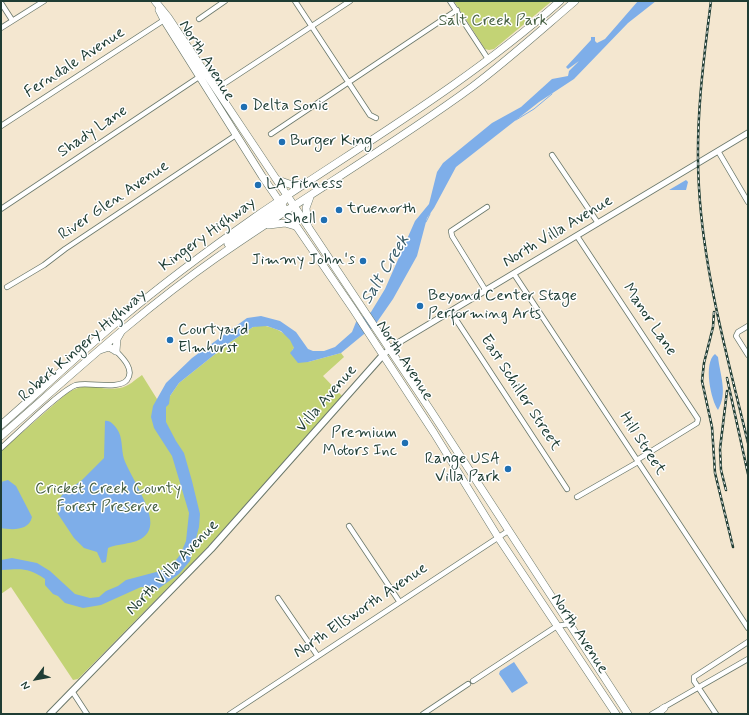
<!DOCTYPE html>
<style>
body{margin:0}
#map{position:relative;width:749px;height:715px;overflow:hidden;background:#f4e7d0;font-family:Mynerve,sans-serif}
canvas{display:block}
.frame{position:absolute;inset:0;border:2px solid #1f3d34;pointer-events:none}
.north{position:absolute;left:16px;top:659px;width:40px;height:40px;-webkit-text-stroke:3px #fff;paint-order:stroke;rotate:238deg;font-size:11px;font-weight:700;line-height:16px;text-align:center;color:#1f3d34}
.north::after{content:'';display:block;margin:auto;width:14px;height:18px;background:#1f3d34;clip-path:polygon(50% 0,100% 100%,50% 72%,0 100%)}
</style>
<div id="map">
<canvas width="749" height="715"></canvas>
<div class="frame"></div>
<div class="north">N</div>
</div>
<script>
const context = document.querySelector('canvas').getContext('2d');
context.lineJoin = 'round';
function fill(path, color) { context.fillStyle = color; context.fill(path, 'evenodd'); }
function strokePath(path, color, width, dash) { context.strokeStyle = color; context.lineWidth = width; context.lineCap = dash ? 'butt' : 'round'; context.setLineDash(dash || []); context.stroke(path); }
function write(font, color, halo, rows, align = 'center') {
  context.font = font + ' Mynerve,sans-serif'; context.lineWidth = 3; context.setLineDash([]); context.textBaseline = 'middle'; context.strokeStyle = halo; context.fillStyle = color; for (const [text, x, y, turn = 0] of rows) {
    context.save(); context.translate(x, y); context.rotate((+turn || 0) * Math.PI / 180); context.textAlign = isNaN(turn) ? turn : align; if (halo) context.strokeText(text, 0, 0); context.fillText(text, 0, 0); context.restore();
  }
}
fill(new Path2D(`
 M454 1H552L494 49 489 50 485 49Z
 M261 325C273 327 294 334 294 349L292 350 297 361 308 362 341 353 344 357 323 376 342 396 206 549 78 679 73 680 11 587 1 594V451L66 394C89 379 99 392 120 388 128 387 136 379 142 375L157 399 170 396 179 383 229 343 253 327Z`), '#c3d375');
fill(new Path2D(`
 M638 1H656L628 23 574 79 539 102 456 167 434 208 427 218 417 256 393 299 375 325 341 353 308 362 298 363 290 353 294 348 290 340 281 331 267 326 253 327 229 343 179 383 170 396 169 404 166 407V422L176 441 184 453 192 481 200 514 199 527 190 561 179 574 158 589 141 587 101 605 83 608 65 603 58 596 53 594 45 585V579C28 567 21 569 1 570V560L12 558 37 563 50 571 75 594 90 598 99 597 106 591 118 586 126 580 160 571 172 565 180 555 186 541 189 513 172 456 154 428 151 417 153 406 166 383 192 358 247 318 261 316 280 321 296 332 308 349 313 351H324L335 347 352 332 356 322 371 312 385 289 415 221 429 204 437 172 443 163 492 123 521 107 552 79 568 76 569 71 579 61 568 69 566 67 591 40V37H595V41L597 43 605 39Z
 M686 180 688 182 686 190H669Z
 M715 354 718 357C720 375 728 393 718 410 711 400 703 363 715 354Z
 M105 421C110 420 114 425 117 429 123 437 121 449 124 459 130 476 157 514 149 530 142 546 120 542 108 548L106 562 102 563 97 552 84 548 74 538 58 514 57 504 62 495 82 480 104 458Z
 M8 480 16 486 32 517C29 531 12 530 1 528V482Z
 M514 662 528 683 512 693 499 674 500 671Z`), '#7eaee9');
strokePath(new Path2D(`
 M516 120 534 109 552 94
 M426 222 430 214`), '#7eaee9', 1);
const minor = new Path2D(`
 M295 1 370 115 376 118
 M450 1 488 59
 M1 3 12 20
 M199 19 225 1
 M1 28 44 1
 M216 89 350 1
 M1 126 164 20
 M271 134 457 10
 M718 151 748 202
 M552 155 598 223
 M1 209 199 77
 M577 236 698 419 697 423 637 460
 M514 274 748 628
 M7 287 44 265 65 249 236 135
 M486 291 452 236 451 231 487 207
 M451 312 567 489
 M748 326 738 332 736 336 748 355
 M1 448C16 435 61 390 76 385 90 382 119 390 127 380 135 370 123 358 116 351
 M577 497 638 462
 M349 526 399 601
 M278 598 317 655
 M473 681 557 626 569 624
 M72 691 87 714
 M230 714 508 531
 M423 714 468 684
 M652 714 748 659
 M716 714 694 681V677L748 642`);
const tertiary = new Path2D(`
 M383 355 396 344 748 133`);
const secondary = new Path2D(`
 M50 714 211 549 383 355`);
const primary = new Path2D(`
 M155 1 168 17 431 411 628 714
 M159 10 164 20 262 176 353 309 434 433 498 537 616 714
 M657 714 664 708`);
const trunk = new Path2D(`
 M278 180 292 185 304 183
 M269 225 285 223 295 226
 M308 226 306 208 310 197
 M228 244 277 210 284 201
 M100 350 109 347 116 351
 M116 351 117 339 121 332
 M1 425C40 391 78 355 117 322 161 285 208 250 255 217 358 147 467 84 560 1
 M1 436C71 375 139 312 216 258 300 199 389 148 472 87 508 60 541 30 575 1`);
strokePath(minor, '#6a786b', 6);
strokePath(tertiary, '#6a786b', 7);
strokePath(secondary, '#6a786b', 8);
strokePath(primary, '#6a786b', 8);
strokePath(trunk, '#6a786b', 8);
strokePath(minor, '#fff', 4.5);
strokePath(tertiary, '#fff', 5.5);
strokePath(secondary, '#fff', 6);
strokePath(primary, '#fff', 7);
strokePath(trunk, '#fff', 7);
const rail = new Path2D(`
 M711 1C703 63 695 125 699 188 704 274 728 359 748 443
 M714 312 713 327 704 363 702 381 712 427 715 473 733 547
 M727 378 748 474
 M726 490 721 470 720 449 727 391`);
strokePath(rail, '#1f3d34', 2.5);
strokePath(rail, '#fff', 1, [3]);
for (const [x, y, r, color] of [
 [244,107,4,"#1f6fb2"],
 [282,142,4,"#1f6fb2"],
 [258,185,4,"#1f6fb2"],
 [339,210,4,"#1f6fb2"],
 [324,220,4,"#1f6fb2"],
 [363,261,4,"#1f6fb2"],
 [420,306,4,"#1f6fb2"],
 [170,340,4,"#1f6fb2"],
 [405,443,4,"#1f6fb2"],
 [508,469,4,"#1f6fb2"]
]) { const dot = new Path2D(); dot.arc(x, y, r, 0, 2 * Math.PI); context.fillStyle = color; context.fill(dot); strokePath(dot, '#fff', 1.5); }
write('16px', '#486244', '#fff', [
 ["Salt Creek Park",493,22],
 ["Cricket Creek County",108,490],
 ["Forest Preserve",108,508]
]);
write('16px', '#1f3d34', '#fff', [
 ["North Avenue",206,61,58],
 ["Ferndale Avenue",75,63,-33],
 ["Shady Lane",93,132,-34],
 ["River Glen Avenue",114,201,-34],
 ["North Villa Avenue",558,232,-31],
 ["Kingery Highway",208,235,-36],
 ["Manor Lane",649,320,56],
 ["Robert Kingery Highway",83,346,-41],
 ["North Avenue",404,361,57],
 ["East Schiller Street",520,393,57],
 ["Villa Avenue",327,399,-49],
 ["Hill Street",642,444,57],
 ["North Villa Avenue",173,568,-46],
 ["North Ellsworth Avenue",361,611,-34],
 ["North Avenue",579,634,57]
]);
write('16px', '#1f3d34', '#fff', [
 ["Delta Sonic",252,107],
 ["Burger King",290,142],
 ["LA Fitness",266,185],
 ["truenorth",347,210],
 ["Shell",316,220,"right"],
 ["Jimmy John's",355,261,"right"],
 ["Beyond Center Stage",428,297],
 ["Performing Arts",428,315],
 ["Courtyard",178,331],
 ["Elmhurst",178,349],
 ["Premium",397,434,"right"],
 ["Motors Inc",397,452,"right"],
 ["Range USA",500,460,"right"],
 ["Villa Park",500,478,"right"]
], 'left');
write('italic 17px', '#3c5f6a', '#fff', [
 ["Salt Creek",386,270,-59]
]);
</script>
